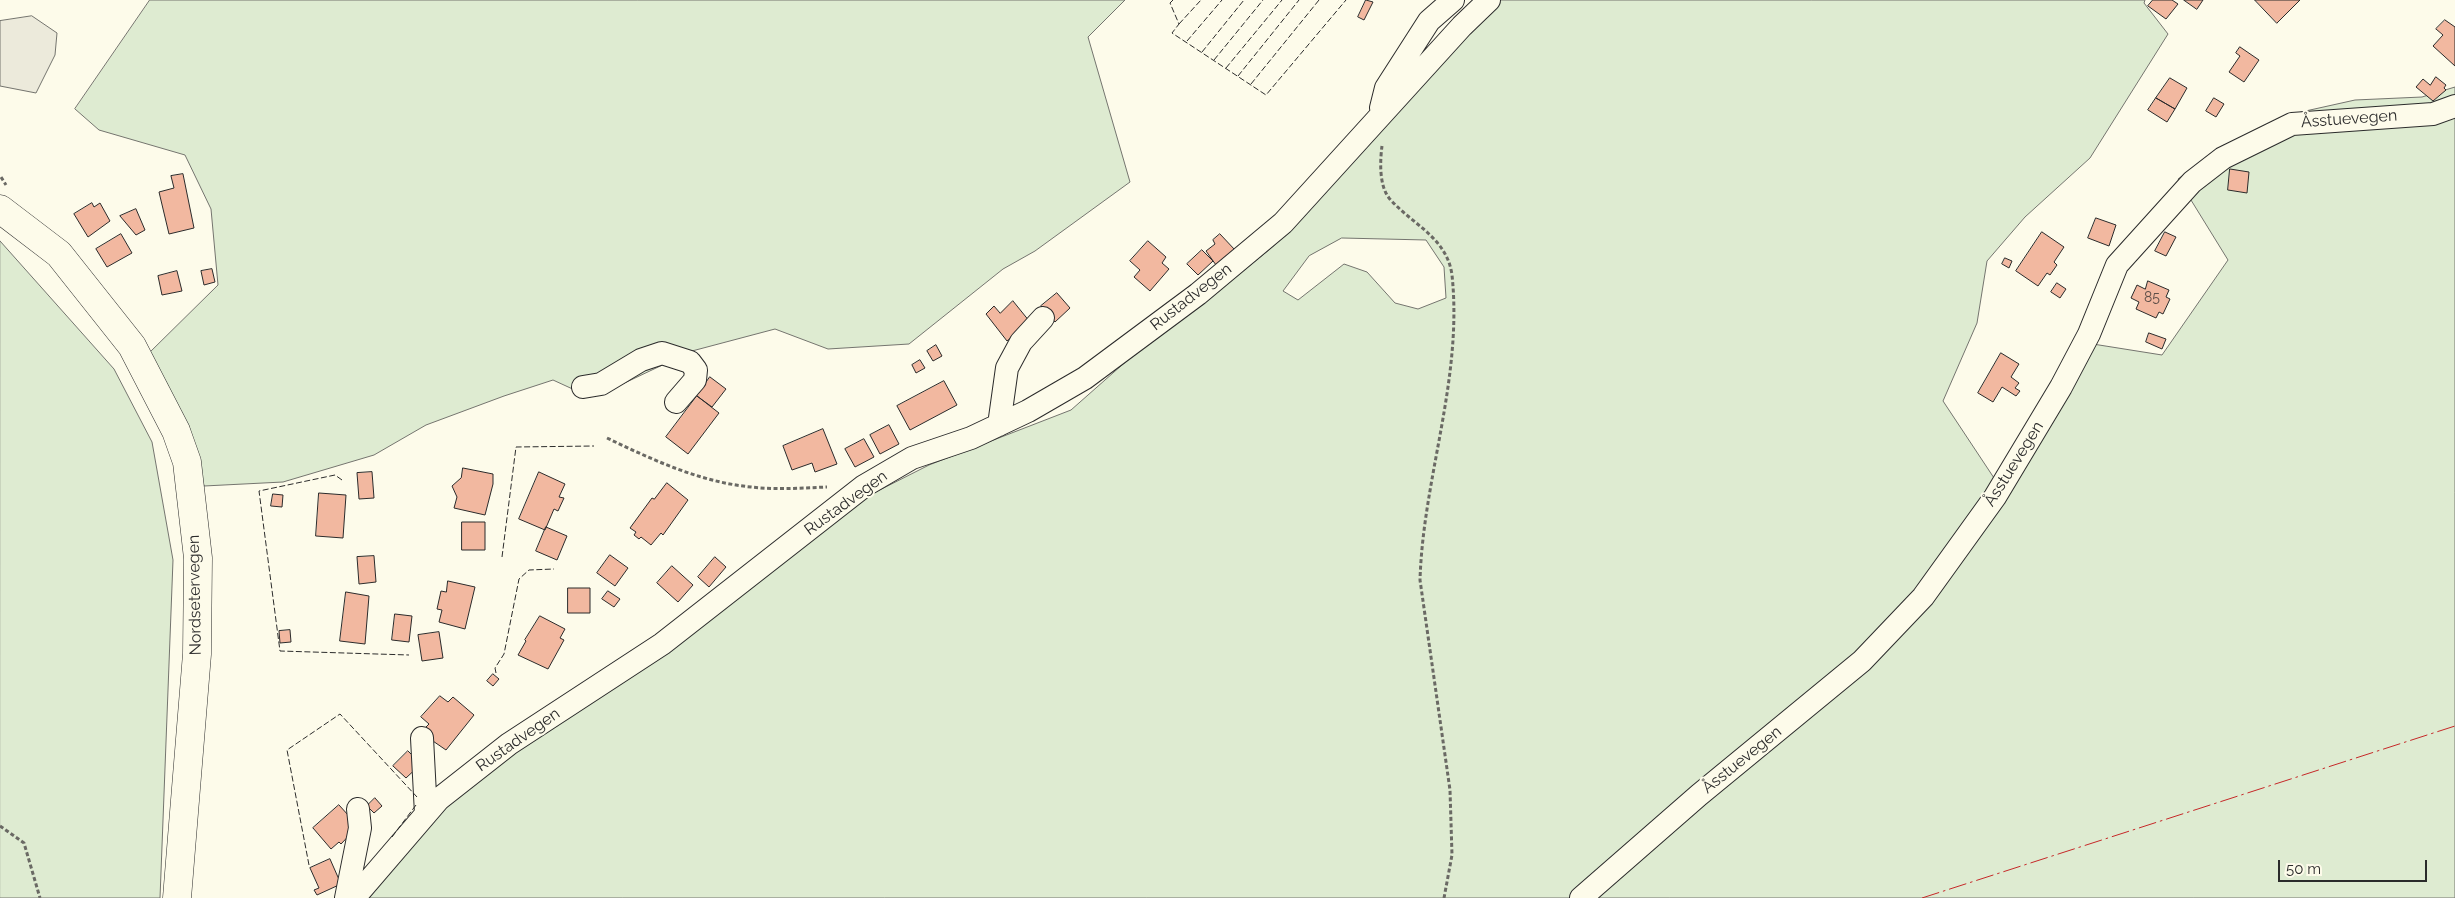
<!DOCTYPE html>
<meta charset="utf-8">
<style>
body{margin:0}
#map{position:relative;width:2455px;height:898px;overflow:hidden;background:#fdfbea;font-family:Raleway,sans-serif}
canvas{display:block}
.scale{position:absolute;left:2278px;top:860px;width:149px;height:22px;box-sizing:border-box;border:2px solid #2b2b2b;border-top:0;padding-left:6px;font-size:15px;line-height:18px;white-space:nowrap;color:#2b2b2b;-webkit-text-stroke:4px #fdfbea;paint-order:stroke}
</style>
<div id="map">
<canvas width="2455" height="898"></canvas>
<div class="scale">50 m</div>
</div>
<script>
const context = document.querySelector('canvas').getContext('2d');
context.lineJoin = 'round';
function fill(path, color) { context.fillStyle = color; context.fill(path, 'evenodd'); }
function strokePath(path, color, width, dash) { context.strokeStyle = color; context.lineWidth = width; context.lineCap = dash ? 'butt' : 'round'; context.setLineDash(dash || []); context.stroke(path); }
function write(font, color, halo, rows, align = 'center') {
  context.font = font + ' Raleway,sans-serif'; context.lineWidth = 4; context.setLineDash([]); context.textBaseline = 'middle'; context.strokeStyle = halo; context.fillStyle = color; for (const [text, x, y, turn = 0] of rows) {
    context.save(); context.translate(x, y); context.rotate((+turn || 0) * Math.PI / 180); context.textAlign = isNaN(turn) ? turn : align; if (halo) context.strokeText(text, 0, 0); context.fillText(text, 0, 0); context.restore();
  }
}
const green = new Path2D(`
 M150 0H1125L1088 37 1130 182 1035 251 1003 269 909 344 828 349 775 329 692 351 616 387 590 397 553 380 504 396 426 425 374 455 283 482 204 486 189 426 147 355 218 285 211 209 185 155 99 130 75 109Z
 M1478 0H2145L2144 3 2168 34 2090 158 2025 217 1987 261 1977 323 1943 401 1996 481 2074 341 2162 355 2228 260 2178 179 2222 146 2301 112 2355 100 2422 97 2455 87V898H361L445 802 854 503 929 465 1071 410 1156 335 1212 296 1270 249 1297 224ZM1342 238 1426 240 1444 267 1446 298 1418 309 1395 303 1367 272 1344 264 1298 300 1283 291 1309 256Z
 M0 241 114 369 152 442 173 560 160 898H0Z`);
fill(green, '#deebd1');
strokePath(green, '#74746e', 1);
const parking = new Path2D(`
 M32 16 57 33 55 55 36 93 0 86V21Z`);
fill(parking, '#eceadb');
strokePath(parking, '#74746e', 1);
const building = new Path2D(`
 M1366 0 1373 2 1364 20 1358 17Z
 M2153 0H2172L2178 4 2166 19 2148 6Z
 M2184 0H2203L2197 9Z
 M2255 0H2300L2277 23Z
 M2445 20 2455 27V66L2433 46 2443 35 2436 29Z
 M2240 47 2259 60 2244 82 2229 72 2240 56 2236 53Z
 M2436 77 2446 85 2444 88 2446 90 2433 101 2416 87 2423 79 2430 85Z
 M2170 78 2187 88 2175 109 2156 98Z
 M2156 98 2175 109 2167 122 2148 110Z
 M2214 98 2224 104 2216 117 2206 111Z
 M2230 169 2249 172 2247 193 2228 190Z
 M183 174 194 228 169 234 159 192 174 188 171 176Z
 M92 203 94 207 100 203 110 221 88 237 74 214Z
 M136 209 145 230 136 235 120 216Z
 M2096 218 2116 225 2109 246 2088 238Z
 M2042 232 2064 247 2054 262 2057 265 2050 275 2047 273 2038 286 2016 271Z
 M2165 232 2176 237 2166 256 2155 251Z
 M121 234 132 253 107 267 96 249Z
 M1220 234 1235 250 1216 265 1206 251 1215 244 1213 240Z
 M1148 241 1166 257 1162 263 1169 269 1150 291 1134 277 1140 270 1130 261Z
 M1202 250 1213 261 1198 275 1187 264Z
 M2005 258 2012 261 2009 268 2002 264Z
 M212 269 215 282 204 285 201 271Z
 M177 271 182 291 162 295 158 276Z
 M2148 281 2169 290 2166 297 2170 299 2163 314 2159 312 2156 318 2136 309 2139 302 2131 298 2137 285 2145 289Z
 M2057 283 2066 289 2060 298 2051 292Z
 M1057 293 1070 308 1055 322 1041 306Z
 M1013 301 1030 322 1007 341 986 314 994 306 1000 313Z
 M2149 333 2166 339 2162 349 2146 342Z
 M936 345 942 356 933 361 927 351Z
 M2001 353 2019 364 2011 377 2019 383 2015 388 2020 391 2016 396 2002 387 1993 402 1978 393Z
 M920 360 925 368 916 373 912 365Z
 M710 377 726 389 712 407 697 396Z
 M944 381 957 405 910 430 897 406Z
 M697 396 719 413 688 454 666 437Z
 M889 425 899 444 880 454 870 435Z
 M823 429 837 464 815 472 812 463 792 470 783 446Z
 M864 439 874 457 855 467 845 449Z
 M463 468 493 474V484L485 515 454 508 457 497 452 486 461 478Z
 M372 472 374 498 359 499 357 473Z
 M539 472 565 484 559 497 564 498 558 511 554 509 545 530 519 519Z
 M667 483 688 500 663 535 661 533 651 545 641 537 639 539 634 535 636 532 630 528 652 498 654 499Z
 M319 493 346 495 343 538 316 536Z
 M273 494 283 495 282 507 271 506Z
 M462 522H485V550H462Z
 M546 527 567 536 557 560 536 551Z
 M610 555 628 568 615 586 597 573Z
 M374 556 376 582 359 584 357 557Z
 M715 557 726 567 709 587 698 577Z
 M672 566 693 585 678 602 657 583Z
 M448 581 475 587 465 629 439 622 442 610 437 609 441 591 446 592Z
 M568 588H590V613H568Z
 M608 591 620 599 614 607 602 599Z
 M346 592 369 596 365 644 340 641Z
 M395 614 412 616 409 642 392 640Z
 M540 616 565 629 560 638 564 640 548 669 518 655 526 641 525 640Z
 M290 630 291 642 280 643 279 631Z
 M439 632 443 658 422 661 418 635Z
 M493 674 499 679 493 686 487 681Z
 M440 696 448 702 453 697 474 715 446 750 430 739 423 730 429 724 421 717Z
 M408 751 421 764 406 778 393 766Z
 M375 798 382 806 374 813 367 806Z
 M339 805 358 826 341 844 339 842 331 849 313 828Z
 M330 859 341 884 317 895 314 890 319 888 310 868Z`);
fill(building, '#f2b8a0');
strokePath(building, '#2b2b2b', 1);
const minor = new Path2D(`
 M1381 108 1386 88 1429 21 1453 0
 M583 387 601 384 641 360 662 353 690 362 696 370 695 380 676 402
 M999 425 1007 368 1021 342 1043 318
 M422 738 426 814
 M346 898 360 828 358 809
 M354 898 439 799 509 744 662 644 864 486 912 458 971 438 1028 411 1085 378 1198 294 1283 223 1462 26 1489 0
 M1581 898 1699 795 1862 661 1923 597 1995 497 2061 387 2089 334 2117 265 2192 182 2223 158 2292 124 2433 114 2455 106`);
const major = new Path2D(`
 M0 209 59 254 132 346 176 431 187 462 198 558 197 654 177 898`);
strokePath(minor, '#2b2b2b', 24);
strokePath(major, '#2b2b2b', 29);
strokePath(new Path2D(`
 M1382 146C1380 161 1379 185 1389 198 1411 224 1447 237 1452 275 1463 379 1423 478 1420 580L1450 790 1452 855 1444 898
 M1 177 6 185
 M607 438C653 460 700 482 751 487 776 490 802 488 827 487
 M0 826 24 843 40 898`), '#6a6964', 3, [4, 2.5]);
strokePath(minor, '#fdfbea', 22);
strokePath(major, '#fdfbea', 28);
strokePath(new Path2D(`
 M1173 0 1170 3 1179 24 1172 33 1266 95 1346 0
 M1179 24 1201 0
 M1187 41 1222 0
 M1202 52 1244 0
 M1214 60 1263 0
 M1226 68 1282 0
 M1238 76 1299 0
 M1251 84 1319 0
 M342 480 335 475 259 491 280 651 409 655
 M502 557 516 447 594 446
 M496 673 495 668 504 654 519 579 529 570 554 569
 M392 837 416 805
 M309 865 287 750 340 714 417 797`), '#2b2b2b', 1, [6, 2.5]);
strokePath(new Path2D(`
 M1922 898 2455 726`), '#c62828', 1, [18, 4, 2.5, 4]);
write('14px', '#5d4e48', null, [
 ["85",2152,298]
]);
write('16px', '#2b2b2b', '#fdfbea', [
 ["Åsstuevegen",2349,119,-4],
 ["Rustadvegen",1191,297,-38],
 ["Åsstuevegen",2014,464,-58],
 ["Rustadvegen",846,503,-36],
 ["Nordsetervegen",195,595,-91],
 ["Rustadvegen",518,740,-35],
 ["Åsstuevegen",1742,760,-39]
]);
</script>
